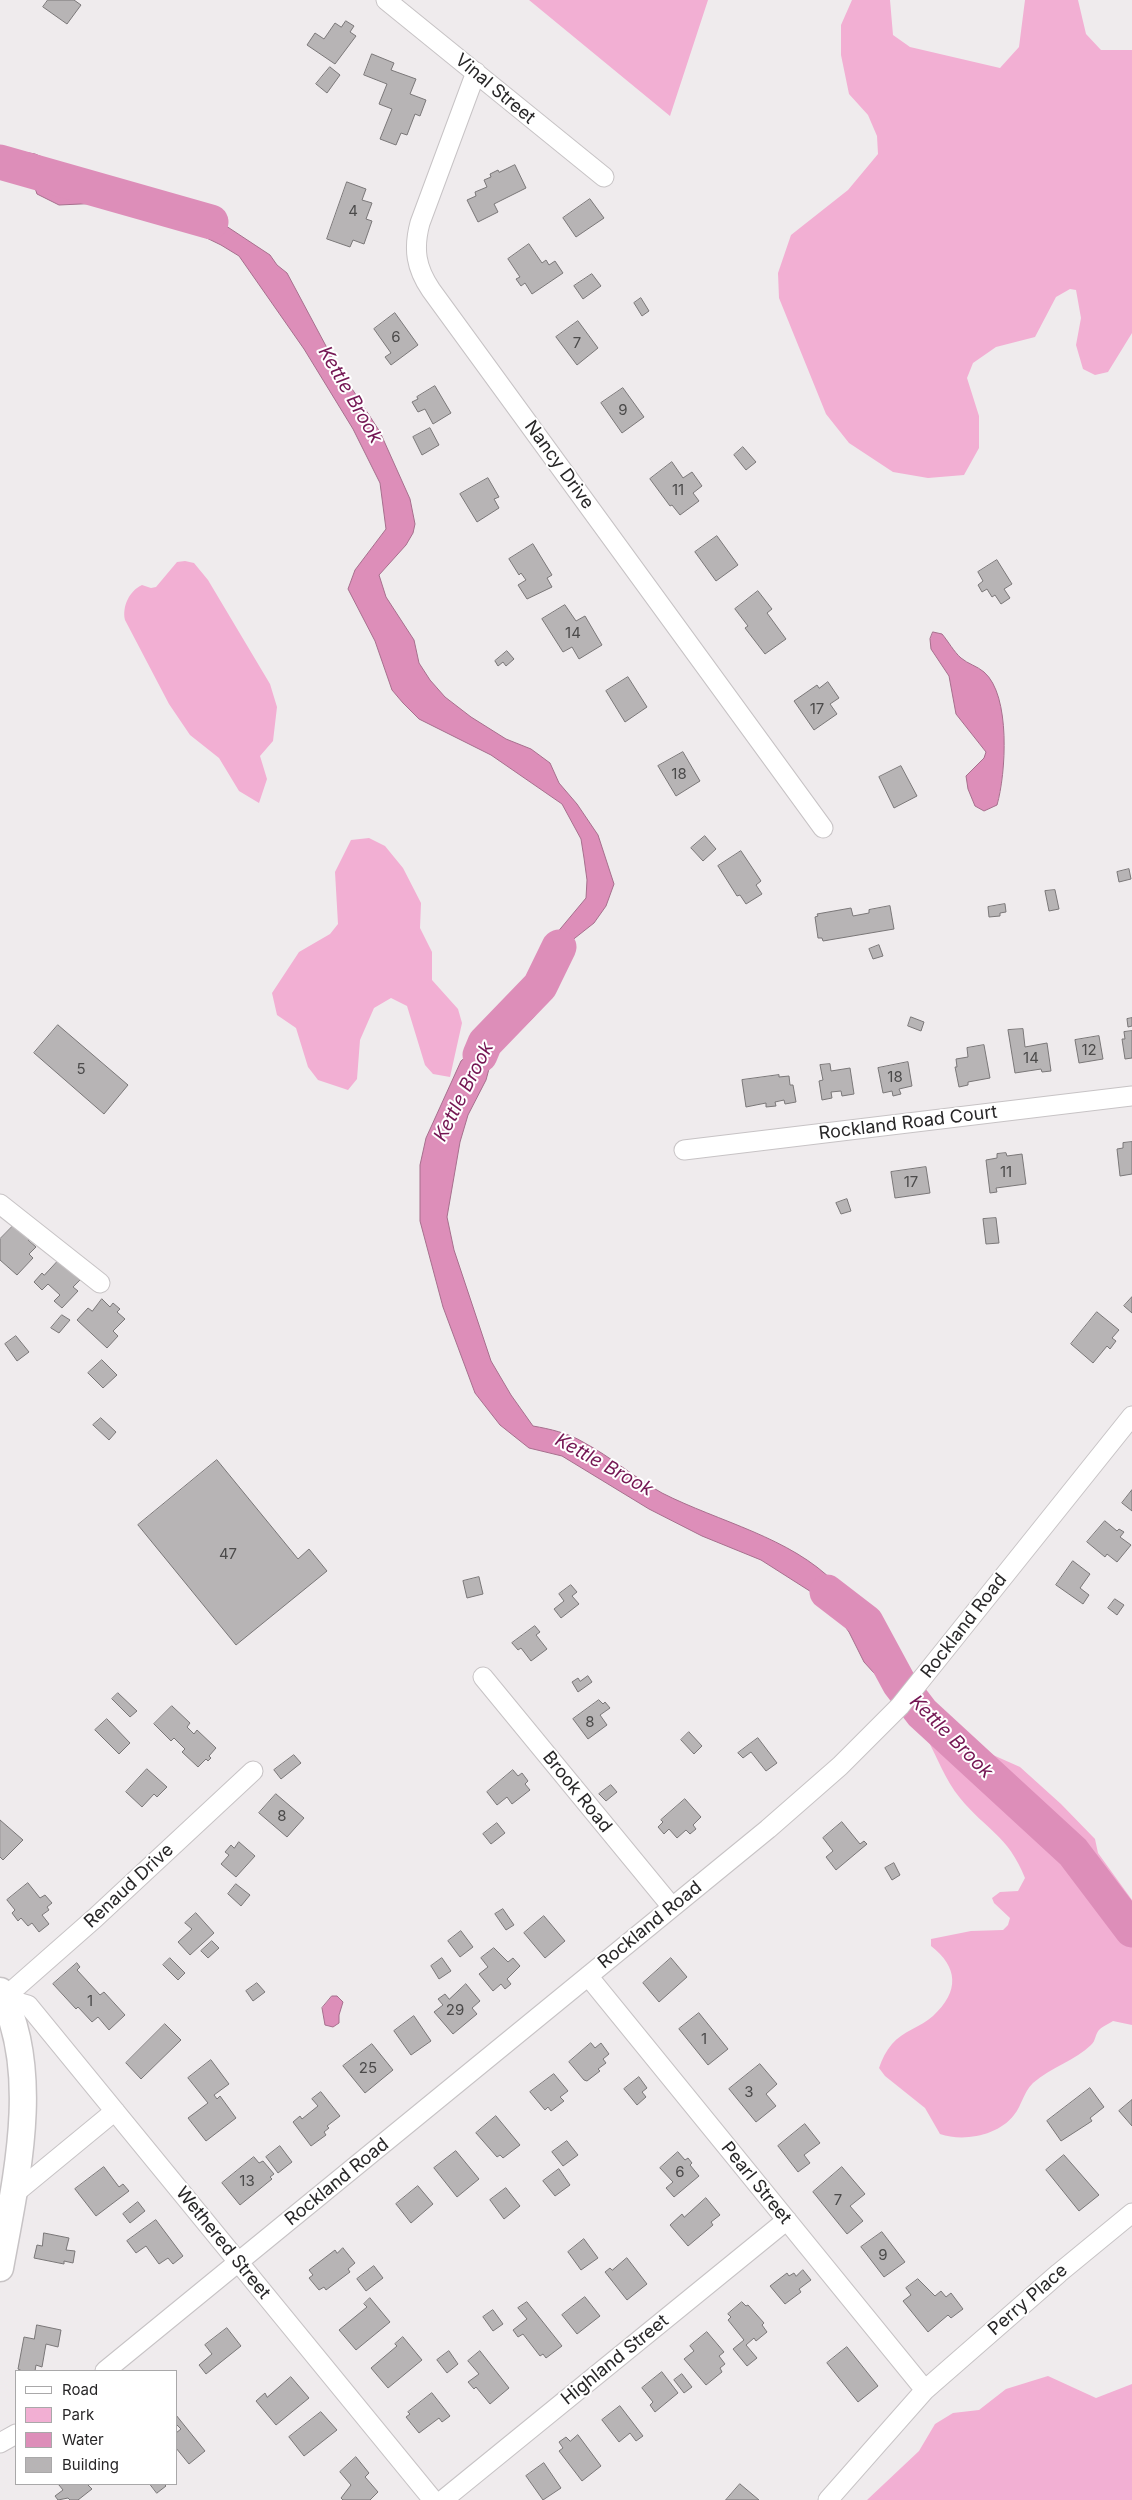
<!DOCTYPE html>
<style>
body{margin:0}
#map{position:relative;width:1132px;height:2500px;overflow:hidden;background:#efebed;font-family:Inter,sans-serif}
canvas{display:block}
.legend{position:absolute;left:15px;top:2370px;width:162px;height:115px;box-sizing:border-box;background:#fff;border:1px solid #a9a8a9;margin:0;padding:6px 9px;list-style:none;font-size:15px;color:#272627}
.legend li{display:flex;align-items:center;gap:10px;height:25px}
.legend b{width:25px;border:1px solid #a9a8a9}
</style>
<div id="map">
<canvas width="1132" height="2500"></canvas>
<ul class="legend">
<li><b style="height:6px;background:#fff"></b>Road</li>
<li><b style="height:14px;background:#f2afd3"></b>Park</li>
<li><b style="height:14px;background:#dd8eb9"></b>Water</li>
<li><b style="height:14px;background:#b7b4b5"></b>Building</li>
</ul>
</div>
<script>
const context = document.querySelector('canvas').getContext('2d');
context.lineJoin = 'round';
function fill(path, color) { context.fillStyle = color; context.fill(path, 'evenodd'); }
function strokePath(path, color, width, dash) { context.strokeStyle = color; context.lineWidth = width; context.lineCap = dash ? 'butt' : 'round'; context.setLineDash(dash || []); context.stroke(path); }
function write(font, color, halo, rows, align = 'center') {
  context.font = font + ' Inter,sans-serif'; context.lineWidth = 4; context.setLineDash([]); context.textBaseline = 'middle'; context.strokeStyle = halo; context.fillStyle = color; for (const [text, x, y, turn = 0] of rows) {
    context.save(); context.translate(x, y); context.rotate((+turn || 0) * Math.PI / 180); context.textAlign = isNaN(turn) ? turn : align; if (halo) context.strokeText(text, 0, 0); context.fillText(text, 0, 0); context.restore();
  }
}
fill(new Path2D(`
 M529 0H708L670 116Z
 M852 0H890L893 35 910 47 1000 68 1019 47 1025 0H1078L1086 34 1101 50H1132V333L1108 372 1095 375 1083 369 1076 345 1081 318 1076 290 1070 289 1056 297 1035 337 996 347 973 363 967 378 979 416V448L964 475 928 478 893 472 849 443 826 414 779 298 778 273 791 235 848 190 878 154 877 136 868 115 849 94 841 55V25Z
 M185 561 194 563 208 580 270 684 277 707 273 741 260 756 267 779 259 803 239 791 219 758 190 735 169 704 125 620C122 607 129 591 142 585L151 588 156 587 177 562Z
 M369 838 385 846 403 868 421 903 420 928 432 952V980L458 1009 462 1023 450 1077 433 1074 425 1065 407 1006 391 998 374 1008 360 1040 357 1079 348 1090 318 1080 308 1067 296 1028 277 1015 272 993 299 952 330 934 338 924 335 872 351 840Z
 M939 1720 949 1734 957 1739 1020 1767 1061 1804 1095 1839 1098 1853 1132 1900V2025L1113 2021C1109 2024 1103 2026 1100 2029 1095 2033 1096 2041 1091 2045 1076 2060 1051 2067 1033 2083 1023 2093 1022 2105 1014 2115 998 2136 963 2142 940 2134L925 2108 885 2076 879 2068C882 2059 886 2051 892 2044 903 2031 921 2027 933 2016 960 1991 958 1967 931 1946V1939L971 1931 1003 1930 1008 1925 1010 1918 994 1903 992 1898 1000 1892 1018 1891 1025 1878C1008 1835 986 1830 960 1798 945 1780 937 1756 925 1735Z
 M1048 2376 1096 2398 1132 2384V2500H867L919 2451 935 2424 953 2413 979 2410 1006 2389Z`), '#f2afd3');
const water = new Path2D(`
 M0 148 35 154 63 166 82 182 125 198 166 209 200 213 214 218 270 255 277 265 287 273 334 361 380 432 410 499 415 524 413 533 406 545 379 575 386 597 414 640 419 663 430 680 445 697 471 717 506 739 531 749 550 763 559 783 577 804 598 835 614 884 606 906 594 923 561 949 558 973 544 1004 532 1019 493 1054 486 1080 468 1115 460 1142 447 1217 454 1250 491 1361 511 1395 533 1426C550 1429 568 1433 583 1442 611 1457 635 1478 662 1493 719 1522 790 1537 835 1583 861 1611 875 1643 894 1675 905 1693 922 1708 939 1720L925 1735 915 1718 864 1662 849 1632 827 1602 761 1560 702 1536 649 1509 562 1456 529 1448 500 1425 475 1393 443 1307 420 1221V1165L426 1138 461 1061 534 999 556 934 586 898 587 880 584 858 581 839 562 804 491 755 419 719 403 703 392 690 375 641 348 589 355 570 386 529 380 483 353 429 304 349 239 256 221 245 180 225 138 216 102 203 59 205 37 194 34 185 0 176Z
 M933 632 942 634C948 641 954 652 961 658 968 664 977 666 984 672 1011 695 1006 774 997 805L984 811 975 806 968 789 966 776 984 758 986 752 956 714 949 676 931 649 930 639Z
 M332 1996H337L343 2002 339 2015V2023L333 2027 325 2025 322 2008Z`);
fill(water, '#dd8eb9');
strokePath(water, '#a66f8d', 1);
strokePath(new Path2D(`
 M0 162 211 222
 M480 1055 485 1043 540 986 559 947
 M827 1592 866 1622 899 1683 922 1713 1073 1852 1132 1930`), '#dd8eb9', 35);
const building = new Path2D(`
 M48 0H74L81 5 67 24 43 7Z
 M346 21 354 26 350 32 356 36 335 64 307 45 315 33 324 39 335 23 341 27Z
 M372 54 394 63 391 70 416 79 410 94 426 100 420 116 415 114 407 135 401 133 396 145 380 139 392 109 379 104 387 84 364 75Z
 M330 67 340 75 327 93 316 84Z
 M515 165 526 188 494 204 498 212 478 222 467 200 476 196 475 192 487 187 484 180 491 177 490 174 498 170 499 172Z
 M347 182 366 189 362 200 372 203 366 219 372 221 364 244 353 240 350 247 327 239Z
 M590 199 604 218 576 237 563 218Z
 M529 244 542 263 546 260 549 265 555 261 563 273 532 294 525 283 521 286 516 279 520 277 508 259Z
 M592 274 601 286 583 299 574 286Z
 M641 298 649 311 642 316 634 303Z
 M395 313 418 345 391 365 385 357 391 353 374 329Z
 M578 321 598 348 577 365 556 337Z
 M435 386 451 413 433 424 425 409 418 412 412 402 418 399 417 397Z
 M623 388 644 417 622 433 601 403Z
 M430 428 439 445 422 455 413 437Z
 M743 447 756 462 746 470 734 455Z
 M672 462 683 478 692 472 702 486 693 493 699 501 680 515 672 505 670 506 650 479Z
 M488 478 499 497 494 499 499 508 477 522 460 494Z
 M717 536 738 565 716 581 695 552Z
 M533 544 552 575 547 578 552 587 527 599 518 585 526 580 521 573 519 575 509 559Z
 M997 560 1012 584 1004 589 1010 598 1001 604 995 595 992 597 987 589 982 592 978 585 983 581 978 572Z
 M758 591 772 609 767 613 786 639 765 654 745 628 748 626 735 609Z
 M565 605 576 621 585 616 602 645 579 659 572 647 563 652 542 619Z
 M507 651 514 659 506 666 503 662 498 666 495 661Z
 M628 677 647 707 625 722 606 691Z
 M828 682 839 698 830 704 837 714 814 730 794 701 817 685 819 688Z
 M683 752 700 781 676 796 658 766Z
 M901 766 917 796 894 808 879 777Z
 M705 836 716 849 703 861 691 848Z
 M741 851 761 881 756 885 762 894 746 904 740 895 737 896 718 866Z
 M1129 869 1131 879 1119 882 1117 872Z
 M1055 890 1059 909 1049 911 1045 891Z
 M1005 904 1006 912 1000 913V916L989 917 988 907Z
 M890 906 894 929 823 941 822 938H818L815 917 818 916 817 914 851 908 853 916 869 913V910Z
 M879 945 883 956 873 959 869 949Z
 M911 1017 924 1022 921 1031 908 1026Z
 M1132 1018V1026L1128 1027 1127 1019Z
 M58 1025 128 1085 104 1114 34 1053Z
 M1023 1029 1025 1047 1047 1043 1051 1071 1042 1072 1041 1069 1015 1073 1008 1030Z
 M1132 1031V1058L1125 1059 1122 1039H1125L1124 1032Z
 M1099 1036 1103 1059 1079 1063 1075 1040Z
 M984 1045 990 1078 968 1082V1085L959 1087 955 1067H957L956 1059 968 1057 967 1048Z
 M908 1062 912 1086 899 1089 901 1094 893 1096 892 1091 883 1093 878 1068Z
 M830 1064 831 1071 850 1068 854 1094 842 1096 841 1091 831 1092 832 1098 822 1100 819 1081 823 1080 820 1065Z
 M779 1075V1077L789 1076 790 1085H793L796 1102 785 1104 784 1100 775 1102 776 1106 766 1107V1103L746 1107 742 1080Z
 M1132 1142V1174L1120 1176 1117 1149 1123 1148V1143Z
 M1006 1153 1007 1156 1022 1154 1026 1184 996 1188 997 1192 990 1193 986 1160 997 1158V1154Z
 M926 1167 930 1193 895 1198 891 1172Z
 M847 1199 851 1211 841 1214 836 1203Z
 M996 1218 999 1243 986 1244 983 1219Z
 M13 1226 19 1232 23 1227 32 1235 28 1240 36 1247 29 1254 33 1258 17 1275 0 1260V1239Z
 M58 1261 66 1268 68 1265 75 1271 73 1274 80 1280 73 1287 78 1291 62 1308 54 1301 60 1295 48 1284 42 1290 34 1282 42 1273 44 1275Z
 M1132 1297V1313L1124 1306Z
 M102 1299 110 1307 113 1303 120 1309 117 1312 125 1319 113 1331 118 1336 107 1348 77 1320 88 1308 92 1311Z
 M1097 1312 1119 1330 1112 1338 1116 1341 1110 1349 1107 1346 1093 1363 1071 1344Z
 M62 1315 70 1320 59 1333 51 1328Z
 M16 1336 29 1352 17 1361 5 1344Z
 M102 1360 117 1375 103 1388 88 1373Z
 M101 1418 116 1432 109 1440 93 1425Z
 M217 1460 298 1559 309 1549 327 1571 236 1645 138 1525Z
 M1132 1490V1511L1122 1503Z
 M1105 1521 1117 1531 1119 1529 1124 1532 1120 1537 1131 1545 1117 1562 1107 1554 1105 1557 1087 1542Z
 M1073 1561 1090 1574 1080 1588 1089 1595 1083 1604 1056 1585Z
 M479 1577 483 1594 467 1598 463 1581Z
 M571 1585 577 1592 572 1596 579 1604 561 1618 554 1609 564 1601 559 1594Z
 M1115 1599 1124 1605 1117 1615 1108 1608Z
 M535 1626 540 1632 536 1635 547 1649 531 1661 521 1648 518 1650 512 1643Z
 M588 1676 592 1682 578 1692 572 1682 578 1678 580 1681Z
 M118 1693 137 1711 130 1717 112 1699Z
 M599 1700 603 1704 605 1702 610 1708 600 1715 607 1725 588 1739 573 1719Z
 M172 1706 190 1723 187 1727 194 1734 197 1730 216 1748 209 1756 211 1758 208 1761 206 1759 198 1767 182 1752 185 1749 174 1738 171 1741 154 1724Z
 M107 1719 130 1743 119 1754 95 1730Z
 M689 1732 702 1746 694 1754 681 1740Z
 M758 1738 777 1763 766 1771 751 1752 743 1758 738 1753Z
 M294 1755 301 1763 281 1779 274 1770Z
 M147 1769 167 1787 157 1797 154 1794 142 1807 126 1792Z
 M513 1770 518 1776 522 1773 528 1781 525 1784 530 1790 512 1804 507 1797 497 1805 487 1792Z
 M611 1785 617 1792 606 1801 599 1794Z
 M276 1794 304 1818 287 1837 259 1813Z
 M685 1799 701 1817 693 1825 696 1829 690 1834 686 1830 677 1838 669 1829 664 1834 658 1827 663 1822 661 1820Z
 M0 1820 23 1840 3 1860 0 1857Z
 M842 1822 860 1844 864 1841 867 1844 836 1870 826 1857 833 1851 823 1838Z
 M497 1823 505 1833 491 1844 483 1834Z
 M239 1842 255 1856 236 1877 221 1864 229 1855 225 1852 231 1845 234 1848Z
 M894 1863 900 1875 892 1880 885 1868Z
 M28 1883 40 1898 45 1895 52 1903 47 1907 49 1910 42 1915 49 1924 39 1932 32 1923 28 1926 21 1918 18 1921 12 1913 15 1910 7 1900Z
 M236 1884 250 1895 241 1906 228 1894Z
 M503 1909 514 1925 506 1930 495 1914Z
 M196 1913 214 1933 190 1955 178 1942 192 1929 185 1923Z
 M544 1916 565 1941 545 1958 524 1933Z
 M461 1931 473 1947 460 1957 448 1941Z
 M212 1941 219 1948 208 1958 201 1951Z
 M494 1948 508 1962 513 1958 520 1966 507 1979 511 1984 505 1989 501 1984 493 1991 479 1974 488 1967 481 1958Z
 M170 1958 185 1973 178 1980 163 1965Z
 M442 1958 451 1971 439 1979 431 1966Z
 M671 1958 687 1977 659 2002 643 1983Z
 M77 1963 80 1967 77 1970 100 1995 104 1992 125 2015 109 2030 98 2017 92 2022 78 2007 76 2009 53 1984Z
 M257 1983 265 1992 253 2001 246 1991Z
 M466 1984 480 2001 472 2008 477 2014 453 2034 434 2012 443 2005 438 1999 445 1994 449 1999Z
 M699 2013 728 2049 708 2065 679 2029Z
 M414 2016 431 2041 411 2055 394 2031Z
 M165 2024 181 2040 141 2079 126 2063Z
 M591 2043 595 2048 601 2043 609 2054 603 2059 606 2063 598 2069 600 2071 587 2081 584 2080 569 2062Z
 M372 2044 393 2070 365 2093 343 2066Z
 M211 2060 229 2084 214 2095 217 2099 220 2096 236 2118 206 2141 188 2118 208 2103 188 2078Z
 M760 2064 777 2084 766 2094 776 2106 756 2122 729 2089Z
 M554 2074 568 2091 560 2097 564 2101 551 2111 548 2107 545 2110 530 2092Z
 M639 2077 647 2088 642 2092 646 2097 637 2105 624 2089Z
 M1090 2088 1104 2107 1090 2118 1092 2121 1061 2141 1047 2121Z
 M321 2092 340 2116 327 2126 329 2128 324 2132 326 2135 311 2146 293 2122 300 2116 302 2119 318 2106 312 2099Z
 M1132 2100V2126L1119 2111Z
 M496 2116 520 2145 503 2158 500 2155 497 2157 476 2133Z
 M805 2124 820 2143 804 2155 810 2163 798 2172 778 2146Z
 M567 2141 578 2155 563 2166 552 2152Z
 M280 2146 292 2162 278 2173 266 2157Z
 M456 2151 479 2179 457 2197 434 2168Z
 M678 2152 685 2160 688 2158 692 2163 690 2165 699 2176 674 2197 666 2188 673 2182 660 2168Z
 M1064 2155 1099 2195 1079 2211 1046 2170Z
 M254 2157 259 2163 263 2161 274 2174 270 2177 272 2179 240 2205 222 2183Z
 M104 2167 119 2187 123 2184 129 2191 96 2216 75 2189Z
 M842 2167 865 2194 850 2206 863 2221 847 2234 813 2192Z
 M559 2169 570 2185 555 2196 543 2181Z
 M418 2186 433 2204 411 2223 396 2204Z
 M506 2188 520 2206 504 2219 490 2200Z
 M706 2198 720 2215 711 2222 713 2225 688 2246 670 2225 682 2214 684 2217Z
 M138 2202 145 2211 130 2223 123 2214Z
 M156 2220 183 2256 173 2264 168 2258 159 2264 146 2246 136 2253 127 2241Z
 M882 2232 905 2262 884 2277 861 2247Z
 M44 2233 69 2238 66 2250 75 2251 73 2263 64 2261V2264L34 2258 37 2245 42 2246Z
 M584 2239 598 2258 581 2270 568 2252Z
 M343 2248 355 2263 348 2269 350 2272 326 2290 324 2287 319 2290 309 2278 313 2275 309 2270 335 2250 337 2253Z
 M627 2258 647 2284 627 2300 605 2272 610 2268 612 2270Z
 M374 2266 383 2278 366 2291 357 2279Z
 M803 2270 811 2280 799 2289 801 2292 785 2304 770 2286 787 2273 789 2276 794 2273 796 2276Z
 M918 2279 935 2296 941 2291 946 2297 951 2293 963 2309 951 2318 948 2315 928 2332 903 2301 911 2295 906 2288Z
 M585 2297 600 2316 577 2334 562 2315Z
 M370 2298 390 2322 356 2350 339 2330 367 2307 364 2304Z
 M527 2302 562 2346 546 2358 543 2354 540 2356 523 2334 518 2337 513 2330 527 2319 518 2308Z
 M742 2302 746 2306 748 2305 764 2323 762 2325 767 2332 756 2341 754 2338 746 2345 757 2358 747 2366 733 2349 744 2340 728 2320 731 2317 728 2314Z
 M493 2310 503 2324 493 2331 483 2317Z
 M37 2325 61 2330 58 2347 46 2344 42 2367 36 2365 35 2371H22L18 2369 24 2337 34 2339Z
 M227 2328 241 2346 206 2374 199 2365 212 2354 205 2345Z
 M707 2332 724 2352 719 2356 725 2364 720 2368 722 2372 706 2385 684 2359 694 2351 690 2346Z
 M403 2337 422 2360 388 2388 371 2368 397 2346 395 2344Z
 M847 2347 878 2386 858 2402 827 2363Z
 M449 2351 458 2364 447 2373 437 2360Z
 M480 2351 509 2388 490 2404 476 2387 474 2389 468 2382 479 2374 468 2361Z
 M662 2372 678 2393 655 2412 650 2405 653 2402 642 2388Z
 M682 2374 692 2387 684 2393 674 2380Z
 M291 2377 309 2398 276 2425 256 2401 265 2393 267 2397Z
 M432 2393 450 2416 442 2422 439 2418 419 2433 406 2417 410 2414 408 2412Z
 M620 2406 643 2436 636 2441 630 2433 619 2442 602 2420Z
 M321 2412 337 2430 304 2456 289 2437Z
 M176 2415 205 2451 189 2464 176 2448V2433L181 2429 176 2424Z
 M578 2435 601 2466 582 2481 559 2451 563 2448 559 2442 566 2437 570 2441Z
 M356 2457 369 2473 365 2477 378 2492 370 2500H343L341 2498 351 2485 340 2472Z
 M544 2463 561 2488 543 2500 526 2476Z
 M60 2484H87L92 2489 78 2500H70L68 2498 58 2500 55 2496 63 2490 59 2485Z
 M150 2484H164L166 2486 157 2493Z
 M740 2484 759 2500H726Z`);
fill(building, '#b7b4b5');
strokePath(building, '#7a7778', 1);
const street = new Path2D(`
 M386 0 604 177
 M476 72 420 223C413 249 416 268 431 290L823 828
 M684 1150 1132 1096
 M0 1204 100 1283
 M483 1677 672 1907
 M588 1976 925 2390
 M4 1998 28 2005 433 2500
 M4 1998 95 1918 253 1771
 M13 2195 115 2111
 M105 2371 768 1829 840 1766 900 1706 1132 1416
 M0 2443 16 2434
 M443 2500 787 2220
 M828 2500 925 2390 1059 2273 1132 2213`);
const secondary = new Path2D(`
 M0 1991C43 2071 15 2184 0 2268`);
strokePath(street, '#c7c3c5', 21);
strokePath(secondary, '#c7c3c5', 29);
strokePath(street, '#fff', 19);
strokePath(secondary, '#fff', 26);
write('15px', '#4b4a4a', null, [
 ["4",353,211],
 ["6",396,337],
 ["7",577,343],
 ["9",623,410],
 ["11",678,490],
 ["14",573,633],
 ["17",817,709],
 ["18",679,774],
 ["12",1089,1050],
 ["14",1031,1058],
 ["5",81,1069],
 ["18",895,1077],
 ["11",1006,1172],
 ["17",911,1182],
 ["47",228,1554],
 ["8",590,1722],
 ["8",282,1816],
 ["1",90,2001],
 ["29",455,2010],
 ["1",704,2039],
 ["25",368,2068],
 ["3",749,2092],
 ["6",680,2172],
 ["13",247,2181],
 ["7",838,2200],
 ["9",883,2255]
]);
write('18px', '#272627', '#fff', [
 ["Vinal Street",495,89,40],
 ["Nancy Drive",559,465,54],
 ["Rockland Road Court",908,1123,-7],
 ["Rockland Road",964,1626,-52],
 ["Brook Road",577,1792,51],
 ["Renaud Drive",129,1886,-43],
 ["Rockland Road",650,1925,-39],
 ["Rockland Road",337,2182,-39],
 ["Pearl Street",756,2183,51],
 ["Wethered Street",223,2243,51],
 ["Perry Place",1028,2300,-41],
 ["Highland Street",615,2360,-39]
]);
write('italic 19px', '#741653', '#fff', [
 ["Kettle Brook",350,395,60],
 ["Kettle Brook",464,1092,-63],
 ["Kettle Brook",604,1465,29],
 ["Kettle Brook",951,1737,45]
]);
</script>
